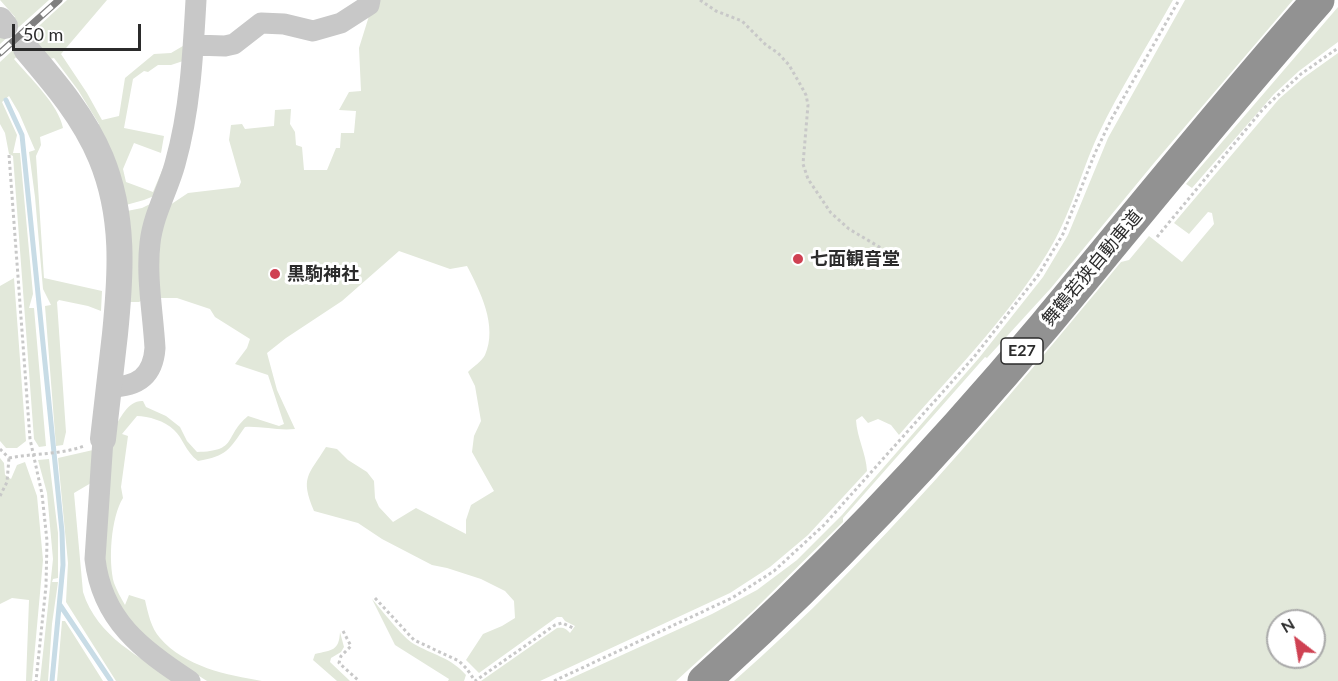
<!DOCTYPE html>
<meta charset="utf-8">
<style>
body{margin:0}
#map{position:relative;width:1338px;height:681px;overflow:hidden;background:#fff;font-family:Lato,sans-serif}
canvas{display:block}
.north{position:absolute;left:1266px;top:609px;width:60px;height:60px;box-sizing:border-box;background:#fff;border:2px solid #aaa;border-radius:50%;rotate:329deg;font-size:16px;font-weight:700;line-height:24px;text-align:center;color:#2b2b2b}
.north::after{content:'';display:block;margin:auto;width:21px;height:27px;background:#cf4152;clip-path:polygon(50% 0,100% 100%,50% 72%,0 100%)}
.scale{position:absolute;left:12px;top:24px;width:129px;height:27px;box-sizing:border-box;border:3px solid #2b2b2b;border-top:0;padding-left:8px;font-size:18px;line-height:21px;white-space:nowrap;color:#2b2b2b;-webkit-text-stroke:4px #fff;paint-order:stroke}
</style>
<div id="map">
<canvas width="1338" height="681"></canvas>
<div class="north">N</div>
<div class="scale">50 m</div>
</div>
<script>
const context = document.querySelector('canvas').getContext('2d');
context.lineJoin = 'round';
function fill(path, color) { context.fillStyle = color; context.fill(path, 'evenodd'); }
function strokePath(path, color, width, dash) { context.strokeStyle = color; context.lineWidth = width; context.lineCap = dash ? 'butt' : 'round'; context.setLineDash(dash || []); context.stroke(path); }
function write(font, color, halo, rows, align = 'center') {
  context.font = font + ' Lato,"Noto Sans JP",sans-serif'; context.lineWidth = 6; context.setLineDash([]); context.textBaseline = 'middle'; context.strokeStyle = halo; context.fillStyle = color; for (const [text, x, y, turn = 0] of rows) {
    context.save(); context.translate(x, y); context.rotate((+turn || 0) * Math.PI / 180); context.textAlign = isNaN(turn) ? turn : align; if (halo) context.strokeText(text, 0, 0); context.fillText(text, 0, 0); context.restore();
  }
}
fill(new Path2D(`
 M0 0H49L0 44V30L15 17Z
 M67 0H107L61 54 87 93 102 120 119 116 125 78 154 54 171 53 188 43 186 60 171 65H158L148 72 144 71 133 79 124 128 164 136 161 153 134 143 123 169 126 182 153 192 169 154 159 194 144 200 126 205 97 126 99 124 78 90 54 58 50 59 35 41 14 59C29 77 59 105 63 128L40 137 41 145 36 156 44 278 102 291 101 311 88 306 59 300 57 302 66 432 63 445 56 446 45 306 51 305 43 289 35 197 29 152 35 150 19 113 9 96 2 102 17 135 13 153H20L33 294 29 308H34L46 446 39 447 34 439 13 156 9 154 5 133 0 124V62Z
 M374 0H1173C1148 45 1120 89 1098 135 1080 174 1071 215 1048 252 1007 319 950 376 899 435L891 425 878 419 868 423 862 416 856 420C857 438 866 453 867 471L808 535 770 567 730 593 540 681H481L557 628C563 627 566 628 570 633L575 626 565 621 562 617H557L479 673 466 660 483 634 502 626 515 618 514 601 505 591 481 579 447 568 432 565 382 539 358 523 314 511C300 477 308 476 326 447L337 449 348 460 367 472 374 481 375 498 379 507 393 522 416 508 466 534V520L471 505 494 491 472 452 474 436 481 421 475 386 468 372C473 367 482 361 485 355 498 326 480 291 467 266L450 269 399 251 342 301 286 338 267 353 277 390 295 429C278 431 262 426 245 427 229 450 227 456 198 461 185 451 183 438 174 430 165 421 148 416 137 416L122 434 128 436 121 487 123 498C111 517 108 561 114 583 117 591 121 598 125 605L129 595 145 600C148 613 151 628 160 638 185 667 227 675 262 681H207L169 657 127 620 104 574 113 430C120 419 128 400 143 401L146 407 166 416 180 427 187 441 197 452C239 451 223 437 248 416L279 426 284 424 268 375 235 364 247 348 250 339 215 317 210 309 177 298H158L154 261 167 207 188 193 239 187 241 182 229 140 231 125 242 124 245 129 274 126 275 110 291 109 290 124 295 132 296 145 302 147 304 170H327L336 148H340L341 133H354L356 111 339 110 349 92 361 91 359 48Z
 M1185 0H1293L1154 163 1051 288 987 358 985 357 843 518V522L754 610 676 681H565L712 614 757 590 797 560 842 515 979 358 1043 277 1068 235 1108 138Z
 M1338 7V42L1299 71 1274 94 1192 188 1186 184Z
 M1338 53V681H734C877 556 1000 408 1121 262L1129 260 1149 236 1182 262 1214 224 1212 213 1208 212 1189 234 1174 223 1279 99 1303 78ZM1278 621H1314V657H1278Z
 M156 201 146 298 139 302H128L127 211 142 208Z
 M14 278 26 441 17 448H6L0 441V286Z
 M93 450 91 483 74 493 83 592C97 637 140 657 176 681H116L66 602 68 563 58 458Z
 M0 458 4 463 5 475 11 479 17 465 25 462 37 496 43 560 32 681H26L29 600 12 598 0 604Z
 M49 459 58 533V578L53 579 52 582H58L52 624 48 681H40L53 559 47 493 38 460Z
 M372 599C382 610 402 637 414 644 431 654 452 658 466 675L464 681H448L449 679 395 645Z
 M62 621H65L103 681H57Z
 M340 632 344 647 341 652 331 658 330 662 350 681H337L313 660 315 654C332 650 339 651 340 632Z`), '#e2e8da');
strokePath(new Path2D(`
 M6 100 22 135 62 532 63 565 52 681
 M60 605 111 681`), '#c8dce6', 5);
strokePath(new Path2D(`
 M700 0 716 11 742 21 766 45 778 53 789 65 800 84 806 95 808 105 803 164 808 179 831 213 849 229 898 258V261L882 266 827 259
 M9 155 30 439 42 494 47 541 46 586 36 681
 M1157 237 1263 109 1301 74 1338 48
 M0 449 9 458
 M9 458C34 453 60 455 84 446
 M0 496 7 482 9 458
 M375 598 414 640 459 661 467 669 475 681 555 625 562 623 573 628
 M343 631 351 646 341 656 339 663 359 681
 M554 681 732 598 774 571 824 525 974 357 1039 274 1063 234 1095 153 1112 118 1179 0`), '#c8c8c8', 3, [3, 3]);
strokePath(new Path2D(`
 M194 45 225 46 234 44 261 23 284 24 313 31 341 23 369 5 370 0
 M109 387C137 387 153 377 155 348 153 313 146 277 150 243 153 215 168 190 175 164 190 111 193 55 196 0
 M103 439 95 559C102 620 142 650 190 681`), '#c8c8c8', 21);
strokePath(new Path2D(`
 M0 20 5 26
 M26 49C55 83 84 117 101 158 125 216 121 274 115 334 111 369 107 404 103 439`), '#c8c8c8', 26);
strokePath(new Path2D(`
 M704 681C827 571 939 451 1045 325 1136 216 1224 106 1318 0`), '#929292', 33);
const rail = new Path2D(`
 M0 53 59 0`);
strokePath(rail, '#808080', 7);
strokePath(rail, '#fff', 4.5, [14]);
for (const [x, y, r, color] of [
 [798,259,6,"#cf4152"],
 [275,274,6,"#cf4152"]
]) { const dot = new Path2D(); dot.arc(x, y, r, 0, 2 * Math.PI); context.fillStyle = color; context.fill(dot); strokePath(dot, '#fff', 2); }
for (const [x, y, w] of [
 [1022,351,42]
]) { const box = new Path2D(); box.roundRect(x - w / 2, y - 13, w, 26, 4.5); context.fillStyle = '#fff'; context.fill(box); strokePath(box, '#2b2b2b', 1.5); }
write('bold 16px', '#2b2b2b', null, [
 ["E27",1022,351]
]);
write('bold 18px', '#2b2b2b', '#fff', [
 ["七面観音堂",810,259],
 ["黒駒神社",287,274]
], 'left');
write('18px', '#2b2b2b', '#fff', [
 ["舞鶴若狭自動車道",1092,268,-50]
]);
</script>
